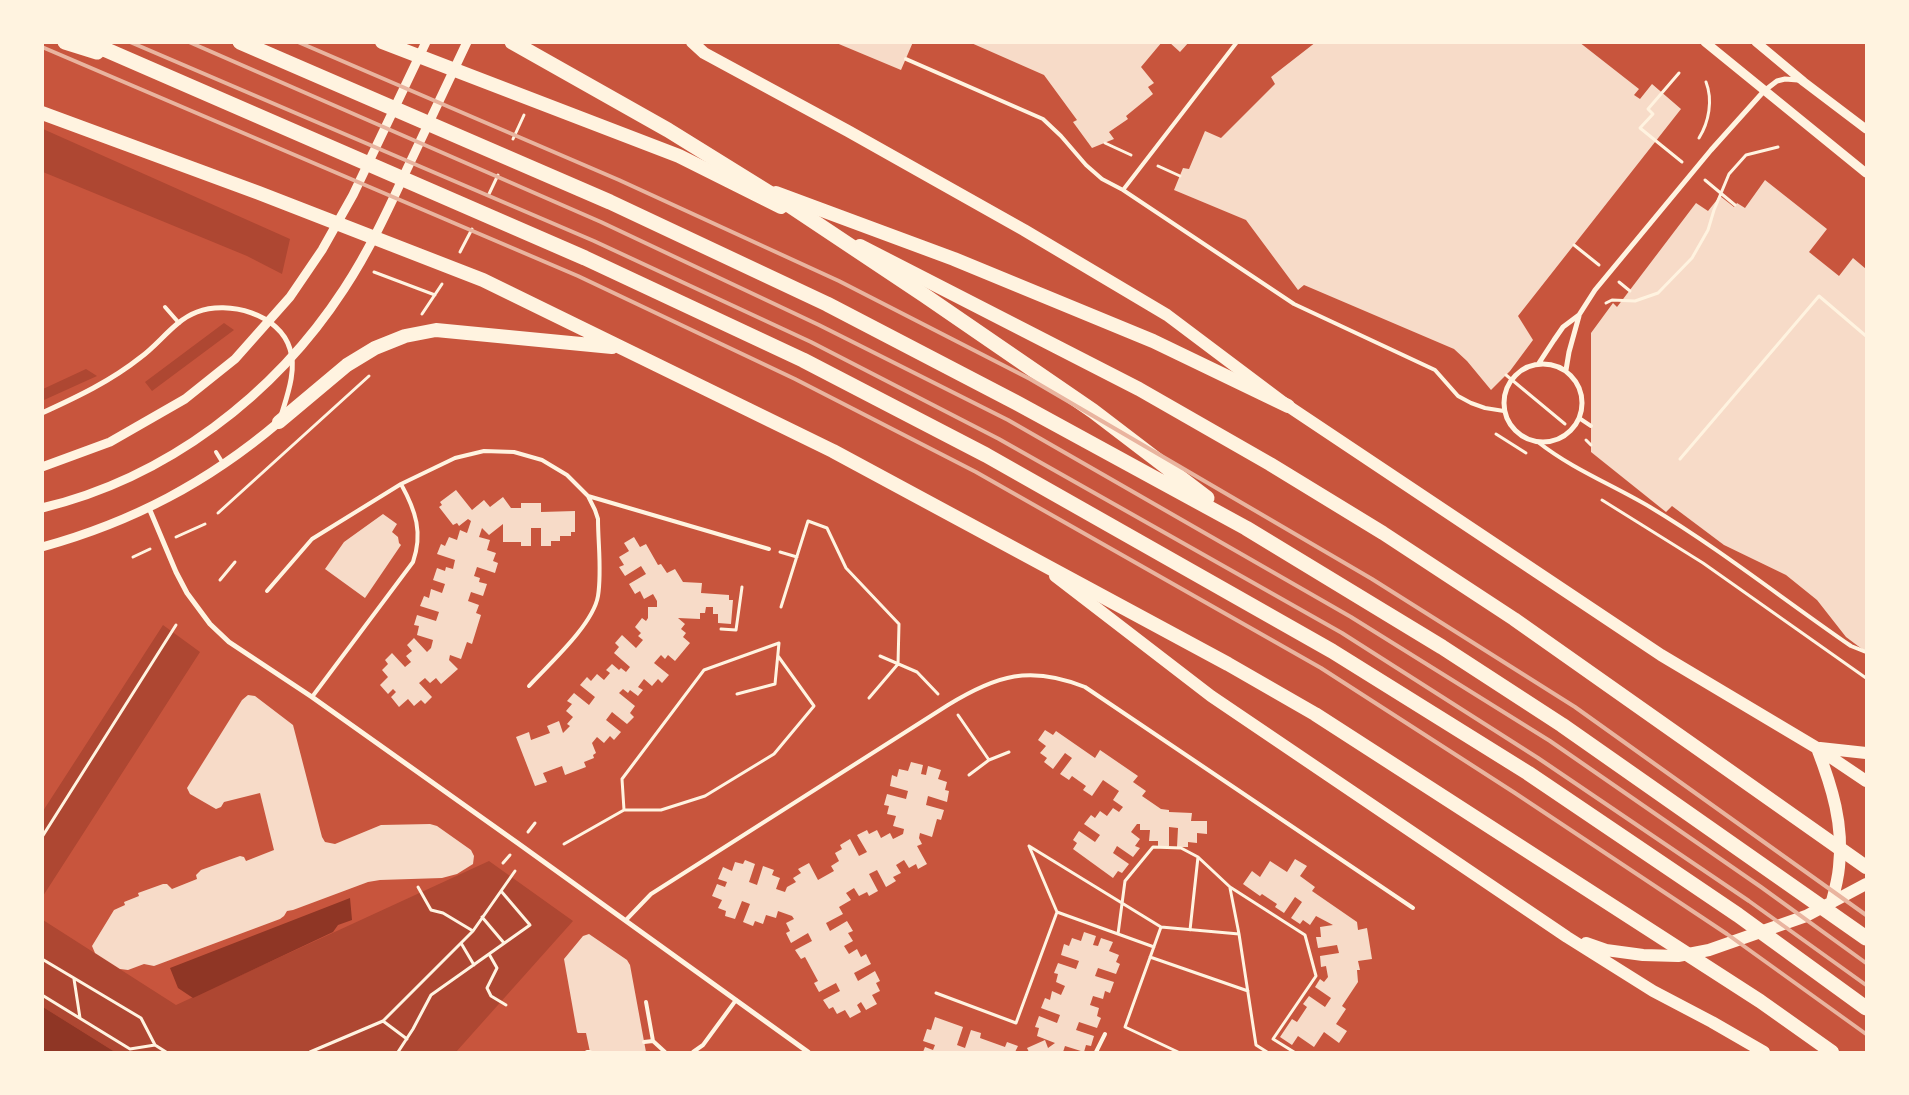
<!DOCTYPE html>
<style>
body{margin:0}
#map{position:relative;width:1909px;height:1095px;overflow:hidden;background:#c8553d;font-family:Karla,sans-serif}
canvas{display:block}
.frame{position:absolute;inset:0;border:44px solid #fff3e0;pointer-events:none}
</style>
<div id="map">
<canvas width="1909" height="1095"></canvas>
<div class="frame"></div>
</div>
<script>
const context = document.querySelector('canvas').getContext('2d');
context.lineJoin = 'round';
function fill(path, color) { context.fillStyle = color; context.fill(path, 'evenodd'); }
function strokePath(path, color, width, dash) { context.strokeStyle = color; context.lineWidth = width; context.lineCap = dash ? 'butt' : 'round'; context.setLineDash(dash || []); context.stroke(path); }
fill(new Path2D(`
 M43 129 290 239 282 274 247 256 43 172Z
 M224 323 234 330 152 391 145 382Z
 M86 369 97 376 44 400 43 389Z
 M163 625 200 652 43 896V811Z
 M489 861 573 921 456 1052H115L43 1007V920L176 1005Z`), '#ae4732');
fill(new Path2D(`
 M350 898 352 920 338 925 333 932 193 998 178 988 170 968Z
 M42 1007H43L115 1052H43Z`), '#8f3625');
fill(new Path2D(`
 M834 42H913L901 70Z
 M969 42H1162L1141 67 1154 83 1148 87 1153 94 1126 116 1128 119 1109 132 1114 139 1092 148 1073 122 1077 120 1044 75Z
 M1169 42H1189L1180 52Z
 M1316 42H1579L1639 89 1634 95 1640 99 1652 84 1681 109 1518 316 1533 340 1510 371 1491 390 1467 361 1454 349 1304 285 1298 290 1246 220 1174 190 1183 168 1189 169 1205 131 1221 138 1275 84 1271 77Z
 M1765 180 1827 229 1809 252 1839 276 1853 258 1866 269V652L1846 637 1817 600 1786 575 1724 545 1672 506 1666 512 1591 452V333L1613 303 1617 307 1696 203 1708 211 1720 196 1734 207 1737 203 1745 208Z
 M456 490 472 510 484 500 490 507 503 497 511 508H521V503H541V512L575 511V532H571V536H560V541H551V546H541V528H531V546H521V542H503V524L489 535 482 528 479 537 490 540 487 550 496 553 493 561 498 563 495 573 477 567 474 576 480 578 479 582 487 584 483 596 471 592 468 601 479 605 476 613 481 615 472 644 467 642 461 659 450 655 449 660 458 669 441 684 436 678 430 683 425 678 419 683 432 697 425 704 421 700 414 706 408 699 399 707 391 697 396 692 393 689 388 694 380 685 388 677 382 670 388 664 385 660 392 653 405 667 411 662 406 656 412 651 407 645 414 638 427 652 431 648 433 640 417 635 419 626 414 625 417 615 436 621 439 612 420 606 424 596 429 598 431 589 442 593 445 584 433 580 437 568 445 571 446 567 453 569 455 560 437 554 441 544 445 546 449 537 457 540 460 530 467 533 471 521 468 519 459 526 457 523 453 525 439 507 442 505 440 502Z
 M383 514 397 524 392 532 398 537 399 543 401 545 365 598 325 569 344 542Z
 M634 537 640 547 646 544 658 565 661 564 667 573 675 569 683 582 702 583 701 593 729 595V600H733L731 624 718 623V614H713V607H706L705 613H700V619L678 618 685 624 681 629 686 633 683 637 690 643 675 661 668 655 665 659 661 655 654 663 669 675 662 683 658 679 652 686 644 679 638 687 643 690 638 696 630 690 628 693 623 689 619 693 635 706 630 713 634 717 627 724 612 712 606 720 621 732 614 740 610 736 604 743 597 737 592 743 596 753 593 755 594 758 584 762 586 767 565 775 562 766 543 773 547 782 535 786 516 737 529 732 531 740 550 733 547 726 559 721 563 733 570 726 567 724 573 717 566 711 572 704 567 701 574 693 589 705 595 697 580 685 587 677 591 681 597 674 604 680 610 673 606 670 612 664 619 670 621 668 626 672 630 667 614 653 619 647 615 643 622 635 636 648 643 640 638 636 641 633 635 627 642 618 646 621 648 618V607H657V601L653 594 644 599 640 591 635 594 629 584 646 574 641 566 625 576 619 567 624 565 619 557 629 551 624 543Z
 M248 695 255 696 293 725 322 837 325 842 335 844 381 825 430 824 437 826 471 850 474 856 473 864 457 874 442 878 380 880 368 882 293 910 287 911 284 916 280 919 154 966 144 964 128 970 120 969 95 953 92 946 114 910 125 905 124 902 139 896 138 893 163 884H167L172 889 197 879 196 875 201 870 240 856 244 857 246 861 274 850 260 793 224 802 221 807 216 809 190 794 187 788 242 700Z
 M1045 730 1053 735 1056 731 1095 758 1100 750 1138 776 1133 782 1146 791 1142 796 1161 809 1169 810V812L1192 813 1191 821H1207V834L1197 833V843L1188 842V847H1177L1178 828 1169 827V846H1158V841H1149L1150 830H1140V824H1137L1131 832 1140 839 1135 846 1140 848 1133 857 1117 846 1113 853 1129 864 1122 873 1118 871 1113 878 1073 849 1077 843 1073 840 1079 831 1095 842 1100 835 1084 824 1091 815 1095 818 1100 811 1107 816 1113 808 1119 812 1123 807 1113 800 1119 791 1103 780 1092 796 1083 790 1086 786 1072 776 1069 780 1060 774 1072 758 1065 753 1053 769 1044 762 1047 758 1040 753 1046 746 1038 740Z
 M911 762 923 765 921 774 926 775 928 766 941 770 938 779 947 782 945 790 949 791 947 802 928 796 926 805 944 810 941 820 937 819 932 837 920 833 919 838 922 844 917 846 927 864 918 869 916 864 909 868 904 860 896 865 901 873 893 877 896 881 886 887 877 870 869 874 878 891 869 896 867 892 859 896 854 888 846 893 851 900 839 907 843 914 826 923 830 931 847 921 853 931 848 933 853 941 844 946 849 954 857 949 861 957 866 954 871 964 854 973 858 981 875 971 880 981 876 983 880 991 872 995 877 1004 866 1010 861 1002 857 1005 861 1012 850 1018 845 1010 837 1014 833 1007 829 1009 823 1000 840 991 836 983 819 992 814 983 818 981 805 957 801 959 795 950 812 941 808 933 791 943 786 933 790 931 786 923 794 919 792 916 778 911 776 918 766 915 763 924 755 921 753 926 743 922 750 904 742 901 735 919 725 916 726 911 718 908 722 900 712 896 717 884 725 887 727 882 718 879 723 867 732 871 735 862 743 864 745 860 755 864 749 882 757 885 763 866 774 870 772 875 780 878 776 889 785 892 787 887 796 882 793 878 801 873 798 869 809 863 818 880 834 871 831 866 839 861 835 853 842 849 840 845 850 839 859 856 867 852 857 835 867 830 869 834 877 830 881 838 890 833 893 839 903 834 904 829 893 826 896 816 887 814 889 806 884 805 887 794 906 799 908 791 890 786 892 775 897 777 899 769 908 771Z
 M1295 859 1307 866 1300 876 1315 887 1312 891 1357 922 1358 930 1367 928 1372 959 1358 961 1360 970H1357L1358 982 1342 1006 1346 1009 1336 1024 1347 1031 1339 1043 1324 1032 1314 1047 1298 1036 1292 1045 1280 1037 1292 1019 1297 1022 1307 1007 1303 1004 1309 996 1325 1007 1331 998 1315 987 1320 979 1324 982 1328 977 1326 966 1321 967 1320 956 1339 953 1337 945 1318 948 1316 937H1321L1320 927 1333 925 1316 916 1310 925 1303 920 1300 924 1291 918 1302 902 1295 897 1284 913 1275 907 1277 904 1262 894 1260 896 1243 884 1252 871 1260 877 1270 861 1287 872Z
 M1084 932 1096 936 1093 945 1098 946 1101 938 1113 942 1109 951 1119 955 1116 962 1120 964 1116 974 1098 968 1095 976 1114 982 1110 993 1105 991 1103 999 1093 996 1090 1005 1099 1008 1097 1016 1101 1018 1097 1028 1079 1022 1076 1030 1094 1036 1091 1046 1086 1045 1084 1052 1065 1046 1063 1052H1029L1027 1048 1045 1040 1048 1048 1055 1043 1037 1036 1039 1028 1035 1027 1039 1016 1057 1023 1060 1015 1041 1008 1045 998 1050 1000 1052 991 1061 995 1065 986 1056 982 1058 974 1054 973 1058 963 1076 969 1079 961 1061 955 1064 944 1069 946 1072 938 1081 941Z
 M589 934 627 960 630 965 646 1052H590L586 1033H578L577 1032 564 959 583 936Z
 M935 1017 963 1027 957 1045 965 1048 971 1030 981 1033 980 1038 1005 1047 1007 1042 1018 1046 1015 1052H923L925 1047 933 1050 935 1045 923 1041 927 1029 931 1030Z`), '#f7dbc8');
strokePath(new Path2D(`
 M1679 73 1648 109 1653 114 1640 128 1682 162
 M1699 138C1709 122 1713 100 1706 82
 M513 139 524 115
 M1105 143 1131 155
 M1158 166 1180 176
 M1705 180 1735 205
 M489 194 498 175
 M1574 245 1599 265
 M460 252 472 229
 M374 272 435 295
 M1619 282 1630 291
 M1606 303 1612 300 1635 301 1658 293 1692 258 1708 230 1714 210 1729 174 1746 155 1778 147
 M422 314 442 284
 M1506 375 1565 424
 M1496 434 1526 453
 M1586 440 1591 445
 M1680 459 1819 296 1866 336
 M1602 500 1703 563 1866 678
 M218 513 369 376
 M176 537 205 524
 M780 552 797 557
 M133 557 150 549
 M220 580 235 562
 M781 607 808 521 827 528 846 568 899 624 898 664 869 698
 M721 629 736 630 742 587
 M880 656 917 672 938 694
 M958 715 989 760
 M969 775 989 760 1009 752
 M624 810H661L705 796 774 754 814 706 778 656
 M528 832 535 823
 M42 837 176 625
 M564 844 624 810 622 779 704 670 779 643 775 684 737 694
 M1029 846 1161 927
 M1029 846 1057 912
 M503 863 510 855
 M418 887 431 910 443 913 473 931
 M1230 888 1239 934 1256 1045 1267 1052
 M482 917 504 943
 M1190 930 1198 857
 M1118 934 1154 947
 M461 943 474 965
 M489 954 497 968 487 988 491 996 506 1005
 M1150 957 1248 991
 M42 959 141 1018 155 1045 166 1052
 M74 979 80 1018
 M936 993 1016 1023 1057 912 1118 934 1125 881 1153 847 1181 848 1198 857 1230 887 1305 935 1316 976 1273 1039 1294 1052
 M42 995 130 1049 155 1045
 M383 1021 407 1039
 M310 1052 383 1021 473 931 515 871
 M398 1052 413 1029 431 995 530 925 501 891
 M1178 1052 1125 1027 1161 927 1239 934`), '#fff3e0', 3);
strokePath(new Path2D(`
 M906 59 1043 119 1061 136 1086 165 1102 179 1123 190 1294 304 1435 370 1458 396 1471 403 1485 408 1504 411
 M1123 190 1237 42
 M165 307 179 323
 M1579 418 1591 426
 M1538 442C1572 469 1613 485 1650 507 1720 549 1784 600 1851 646L1866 652
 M216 452 224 465
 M588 496 769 549
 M267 591 312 539 401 484 455 458 484 451 514 452 542 460 567 475 588 496 595 510 598 519C598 544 602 571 598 596 593 625 549 664 529 686
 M312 697 413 562C423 533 416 511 401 484
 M626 920 651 894 948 705C997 675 1030 665 1085 687L1413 908
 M646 1002 653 1041 665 1052
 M644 1042 653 1041
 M587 1052H590
 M693 1052 703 1045 736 1000
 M1096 1052 1105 1034`), '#fff3e0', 4);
strokePath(new Path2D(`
 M1539 363 1554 340 1563 327 1579 315 1595 290 1711 150 1764 91 1777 81 1785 79 1798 80
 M1504 403a39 39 0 1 1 78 0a39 39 0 1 1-78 0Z
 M1566 370 1569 352 1579 316
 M42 413C77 397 111 381 141 357 160 343 175 320 197 312 228 300 280 314 290 349 297 370 287 396 281 416
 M149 508 176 572 187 593 210 624 229 642 312 697 519 844 808 1052`), '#fff3e0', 5);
strokePath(new Path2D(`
 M1705 42 1866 173
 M1756 42 1804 82 1866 129
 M42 467 110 442 185 399 235 359 290 297 322 250 353 195 426 42
 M42 508C167 478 275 395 344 289 369 251 388 210 407 169 427 127 447 85 467 42
 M42 547C133 522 208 482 279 422`), '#fff3e0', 9);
strokePath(new Path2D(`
 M692 42 704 53 848 131 1024 230 1167 315 1288 406 1661 655 1817 748 1866 781
 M1055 576 1211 696 1567 937 1653 991 1712 1022 1764 1052
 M1817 748C1832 787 1844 825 1839 867 1838 879 1835 890 1832 901
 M1820 748 1866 753
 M1586 943 1606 950 1643 955 1678 956 1709 950 1806 916 1866 884`), '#fff3e0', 12);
strokePath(new Path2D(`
 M382 42 679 156 781 207
 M42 113 259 193 483 280 833 451 1228 664 1315 714 1760 1001 1832 1052
 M776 193 954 259 1153 341 1288 406
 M860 246 1139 389 1270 464 1383 533 1514 619 1866 867
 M279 422 347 365 375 348 405 336 436 330 612 347`), '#fff3e0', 14);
strokePath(new Path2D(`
 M65 42 97 52
 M88 42 585 258 803 360 986 455 1332 651 1528 773 1738 915 1866 1008
 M240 42 610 202 827 304 1017 403 1246 528 1442 647 1562 725 1866 938
 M512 42 668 130 789 205 924 295 1093 411 1207 498`), '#fff3e0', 15);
strokePath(new Path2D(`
 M130 42 594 241 811 342 999 439 1342 633 1538 758 1749 901 1866 985
 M189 42 601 222 819 325 1008 420 1351 617 1550 741 1761 887 1866 963
 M298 42 619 180 839 281 1030 379 1372 579 1575 707 1866 915
 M42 47 578 276 795 379 976 472 1321 668 1515 793 1727 934 1866 1034`), '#e9b49f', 4);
</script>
